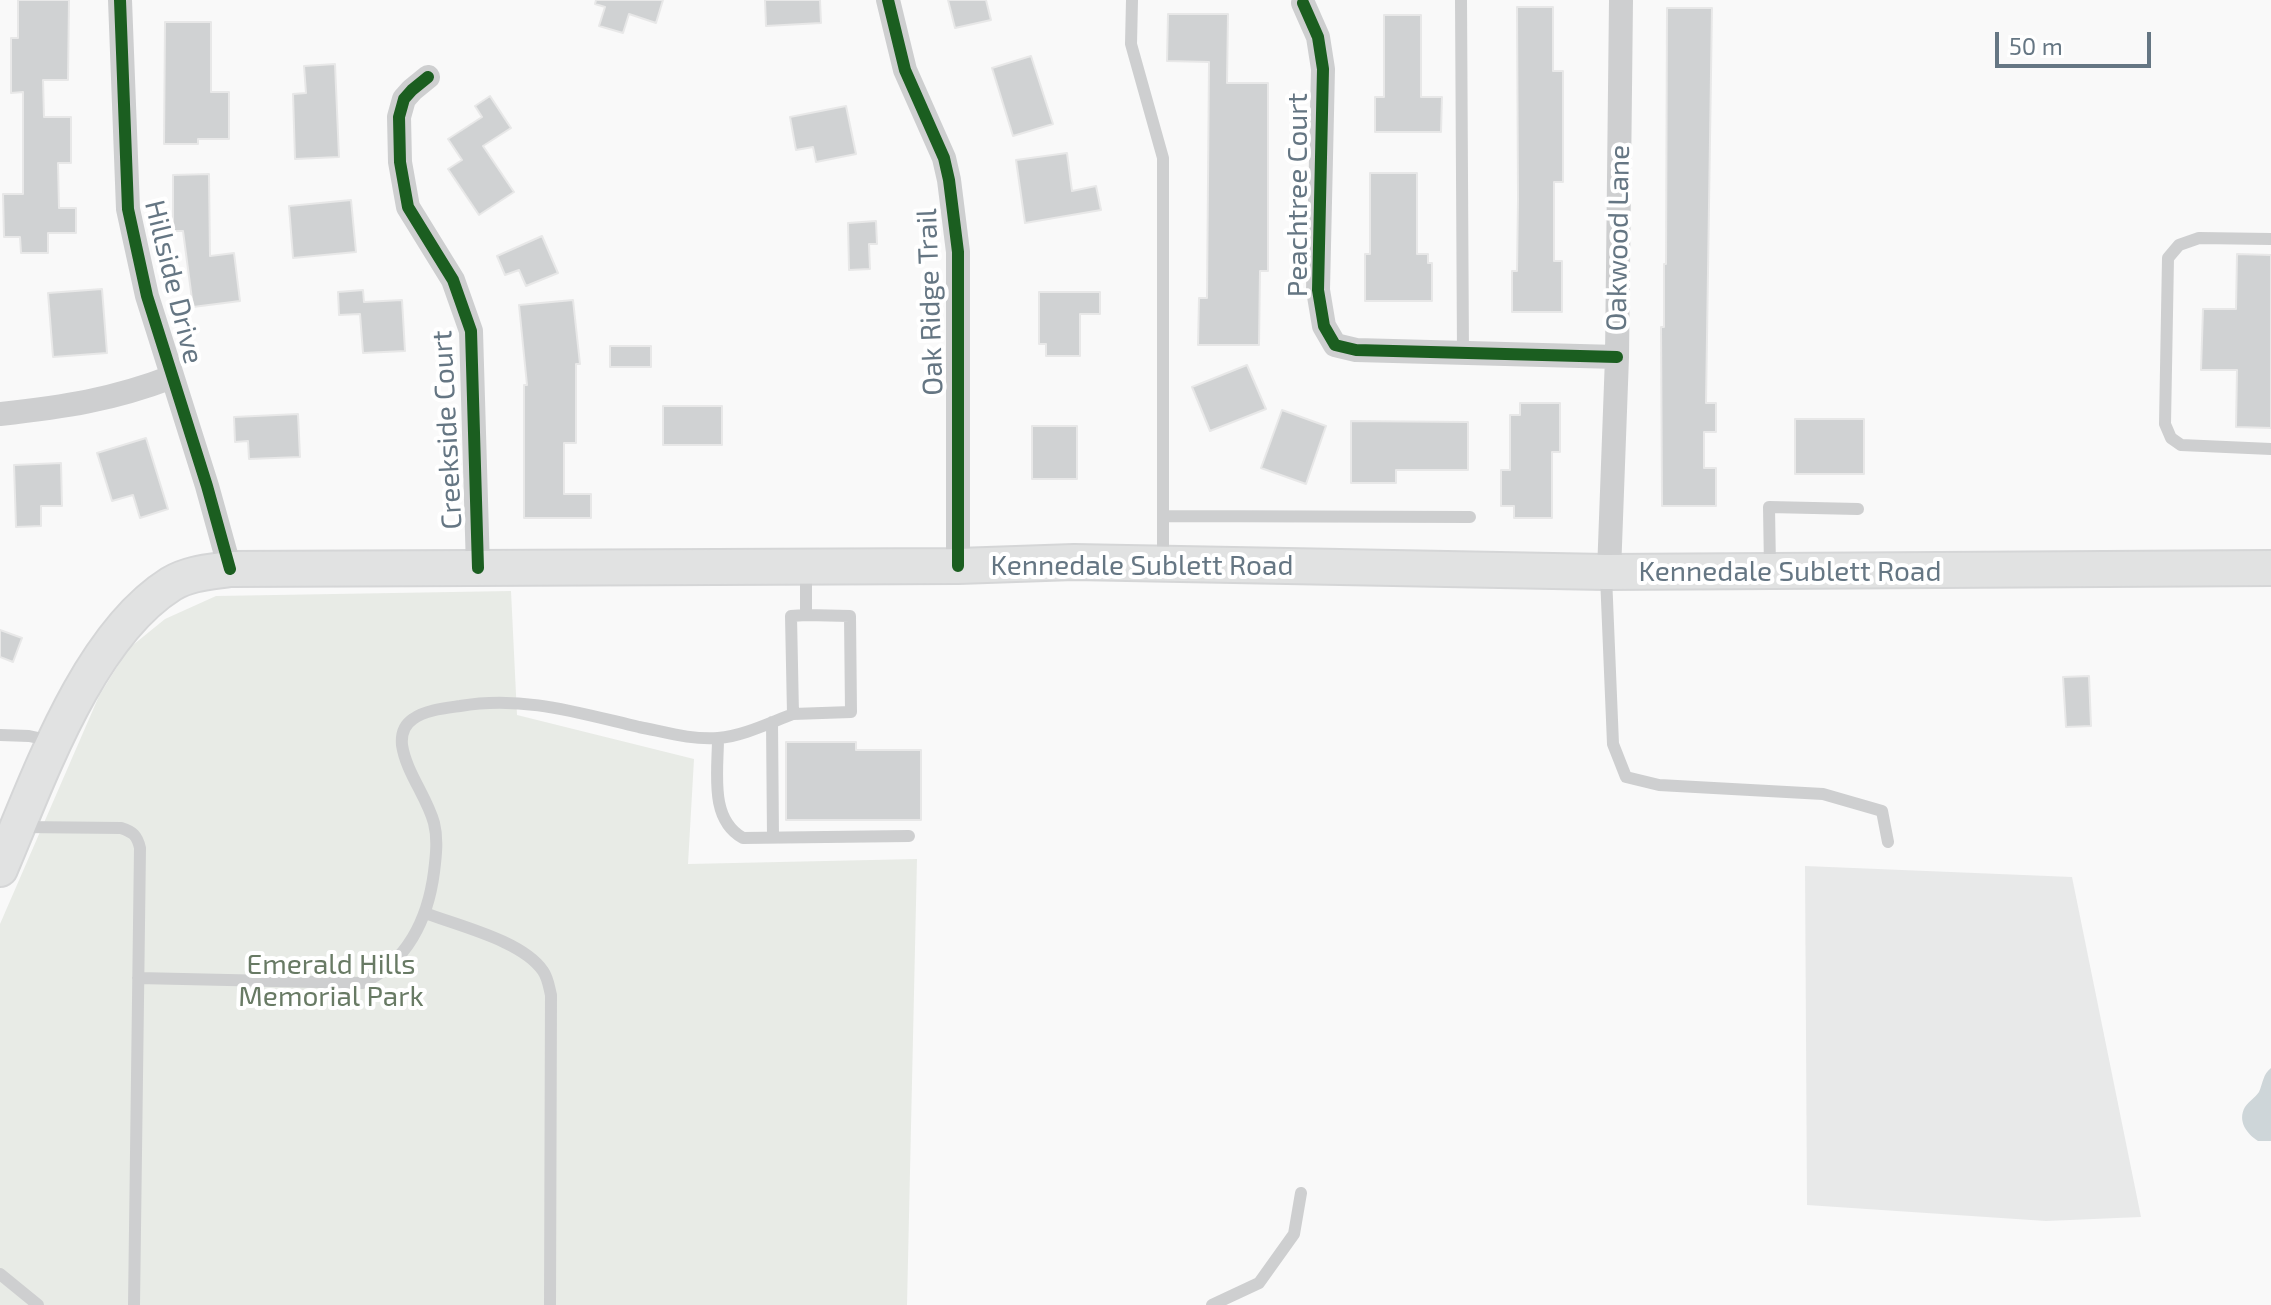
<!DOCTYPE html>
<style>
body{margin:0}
#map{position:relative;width:2271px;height:1305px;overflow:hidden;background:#f9f9f9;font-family:"Exo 2",sans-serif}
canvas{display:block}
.scale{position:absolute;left:1995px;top:32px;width:156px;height:36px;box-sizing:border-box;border:4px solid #657683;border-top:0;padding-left:10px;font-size:24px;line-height:28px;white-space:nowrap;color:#657683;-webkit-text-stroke:6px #fff;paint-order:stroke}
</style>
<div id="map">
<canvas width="2271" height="1305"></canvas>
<div class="scale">50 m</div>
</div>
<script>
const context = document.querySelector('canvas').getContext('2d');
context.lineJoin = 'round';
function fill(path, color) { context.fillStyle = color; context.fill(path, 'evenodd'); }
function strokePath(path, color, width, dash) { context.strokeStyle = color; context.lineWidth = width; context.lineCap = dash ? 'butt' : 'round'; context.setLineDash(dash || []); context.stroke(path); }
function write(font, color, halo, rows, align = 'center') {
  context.font = font + ' "Exo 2",sans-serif'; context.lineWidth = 8; context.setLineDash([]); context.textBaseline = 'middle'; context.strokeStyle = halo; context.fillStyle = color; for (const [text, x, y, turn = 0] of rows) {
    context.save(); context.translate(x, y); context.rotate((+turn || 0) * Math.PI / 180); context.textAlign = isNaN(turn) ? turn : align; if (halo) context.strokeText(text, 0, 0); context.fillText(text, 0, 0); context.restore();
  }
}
fill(new Path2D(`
 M1805 866 2072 877 2141 1217 2046 1221 1807 1205Z`), '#e8e9e9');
fill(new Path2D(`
 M511 591 517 715 694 759 688 864 917 859 907 1305H0V924L99 696 128 649 165 619 216 596Z`), '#e8ebe6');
fill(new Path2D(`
 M2271 1068V1141H2258C2247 1134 2237 1121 2245 1107 2249 1101 2255 1098 2259 1092 2263 1083 2263 1074 2271 1068Z`), '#ced6d9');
const building = new Path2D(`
 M18 0H69L68 80H43L44 117H71V163H58L59 208H76V233H48V253H21L20 237H4L3 194H23V92L11 93V38H18Z
 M596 0H663L656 23 629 14 623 33 599 26 605 7 595 4Z
 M765 0H820L821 23 766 26Z
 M948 0H986L991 20 955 28Z
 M1517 7H1553V71H1563V182H1554V261H1562V312H1512V271H1517L1518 199Z
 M1667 8H1712L1706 403H1716V432H1704V468H1716V506H1662L1661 327H1664V264H1666Z
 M1168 14H1228L1227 83H1268V271H1260L1259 345H1198L1199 298H1207L1209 62 1167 61Z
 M1384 15H1421V97H1442L1441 132H1375V97H1384Z
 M165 22H211V92H229V139H198V144H164Z
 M1031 56 1053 124 1013 136 992 68Z
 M335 64 339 157 295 159 293 94 306 93 304 66Z
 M490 96 511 128 483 146 514 192 479 215 448 169 462 160 448 139 482 117 475 106Z
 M846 106 856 154 816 162 813 147 796 150 790 117Z
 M1067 153 1072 191 1096 186 1101 210 1025 223 1016 160Z
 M1370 173H1417V254H1428V263H1432V301H1365V254H1370Z
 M209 174 210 256 234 253 240 301 193 307 183 231H173V175Z
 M351 200 356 252 293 258 289 206Z
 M876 221 877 244H869L870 269 849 270 848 223Z
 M542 236 558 273 526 286 519 270 505 275 497 256Z
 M2237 254 2271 255V428L2236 427 2237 370H2201L2203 309H2236Z
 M102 289 107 353 53 357 48 293Z
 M363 290 364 302 402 300 405 351 363 353 360 314 339 315 338 292Z
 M1039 292H1100V314H1080V356H1046V344H1039Z
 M573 300 580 364H576V443H564V494H591V518H524V385H527L519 305Z
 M610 346H651V367H610Z
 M1247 365 1266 409 1210 431 1192 387Z
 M1520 403H1560V452H1552V518H1514V506H1501V470H1510V415H1520Z
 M663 406H722V445H663Z
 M1282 410 1326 426 1306 484 1261 468Z
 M298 414 300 457 249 459 248 441 235 442 234 417Z
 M1795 419H1864V474H1795Z
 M1351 421 1468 422V470H1396V483H1351Z
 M1032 426H1077V479H1032Z
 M146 438 168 509 140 518 133 495 112 501 97 453Z
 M61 463 62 506H41V526L16 527 14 465Z
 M0 630 22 638 13 662 0 657Z
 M2089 676 2091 726 2066 727 2063 677Z
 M786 742H856V750H921V820H786Z`);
fill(building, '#d0d2d3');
strokePath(building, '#e8e8e8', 2);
const secondary = new Path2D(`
 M0 869C38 780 87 637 171 584 189 573 210 572 230 569L958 566 1074 562 1606 572 2271 568`);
strokePath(secondary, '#d5d6d7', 38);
strokePath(new Path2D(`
 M1132 0 1131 44 1163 158V560
 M1461 0 1463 353
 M2271 239 2199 238 2179 245 2168 258 2165 424 2171 438 2181 445 2271 449
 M1163 516 1470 517
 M1770 568 1769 507 1858 509
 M806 570V615
 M1606 576 1613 744 1626 777 1659 785 1823 794 1882 811 1888 842
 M806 615 850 616 851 712 793 714 791 616Z
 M772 722 773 837
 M0 735 29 736 52 741
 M718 738C718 772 709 819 743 838L909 836
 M21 827 121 828C133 832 137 835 140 848L134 1305
 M425 913C459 926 523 941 543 971 548 978 549 987 551 995L550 1305
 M138 978 362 983C407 963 428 919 434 872 436 856 438 839 434 823 427 797 406 772 402 745 401 734 404 725 413 719 425 710 446 708 460 706 522 695 579 713 639 727 665 732 691 740 718 738 743 736 769 723 793 714
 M0 1274 38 1305
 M1212 1305 1259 1283 1294 1234 1301 1193`), '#cecfd0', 12);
strokePath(new Path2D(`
 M120 0 128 209 147 296 207 486 230 569
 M888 0 905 70 944 158 949 180 958 252V566
 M1303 3 1318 37 1323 69 1318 290 1324 326 1335 345 1356 350 1617 357
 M428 77 412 90 404 99 399 117 400 162 408 207 453 280 471 331 478 568
 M0 414C64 407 112 400 172 377
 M1609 572 1617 357 1621 0`), '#cecfd0', 24);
strokePath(secondary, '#e1e2e2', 34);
strokePath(new Path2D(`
 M120 0 128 209 147 296 207 486 230 569
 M888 0 905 70 944 158 949 180 958 252V566
 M1303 3 1318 37 1323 69 1318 290 1324 326 1335 345 1356 350 1617 357
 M428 77 412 90 404 99 399 117 400 162 408 207 453 280 471 331 478 568`), '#1b5e20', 12);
write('28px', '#657683', '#fff', [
 ["Peachtree Court",1298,195,-90],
 ["Oakwood Lane",1618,238,-89],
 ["Hillside Drive",174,282,76],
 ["Oak Ridge Trail",930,302,-92],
 ["Creekside Court",447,430,-93],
 ["Kennedale Sublett Road",1142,566],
 ["Kennedale Sublett Road",1790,572]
]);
write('28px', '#687a64', '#fff', [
 ["Emerald Hills",331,965],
 ["Memorial Park",331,997]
]);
</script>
